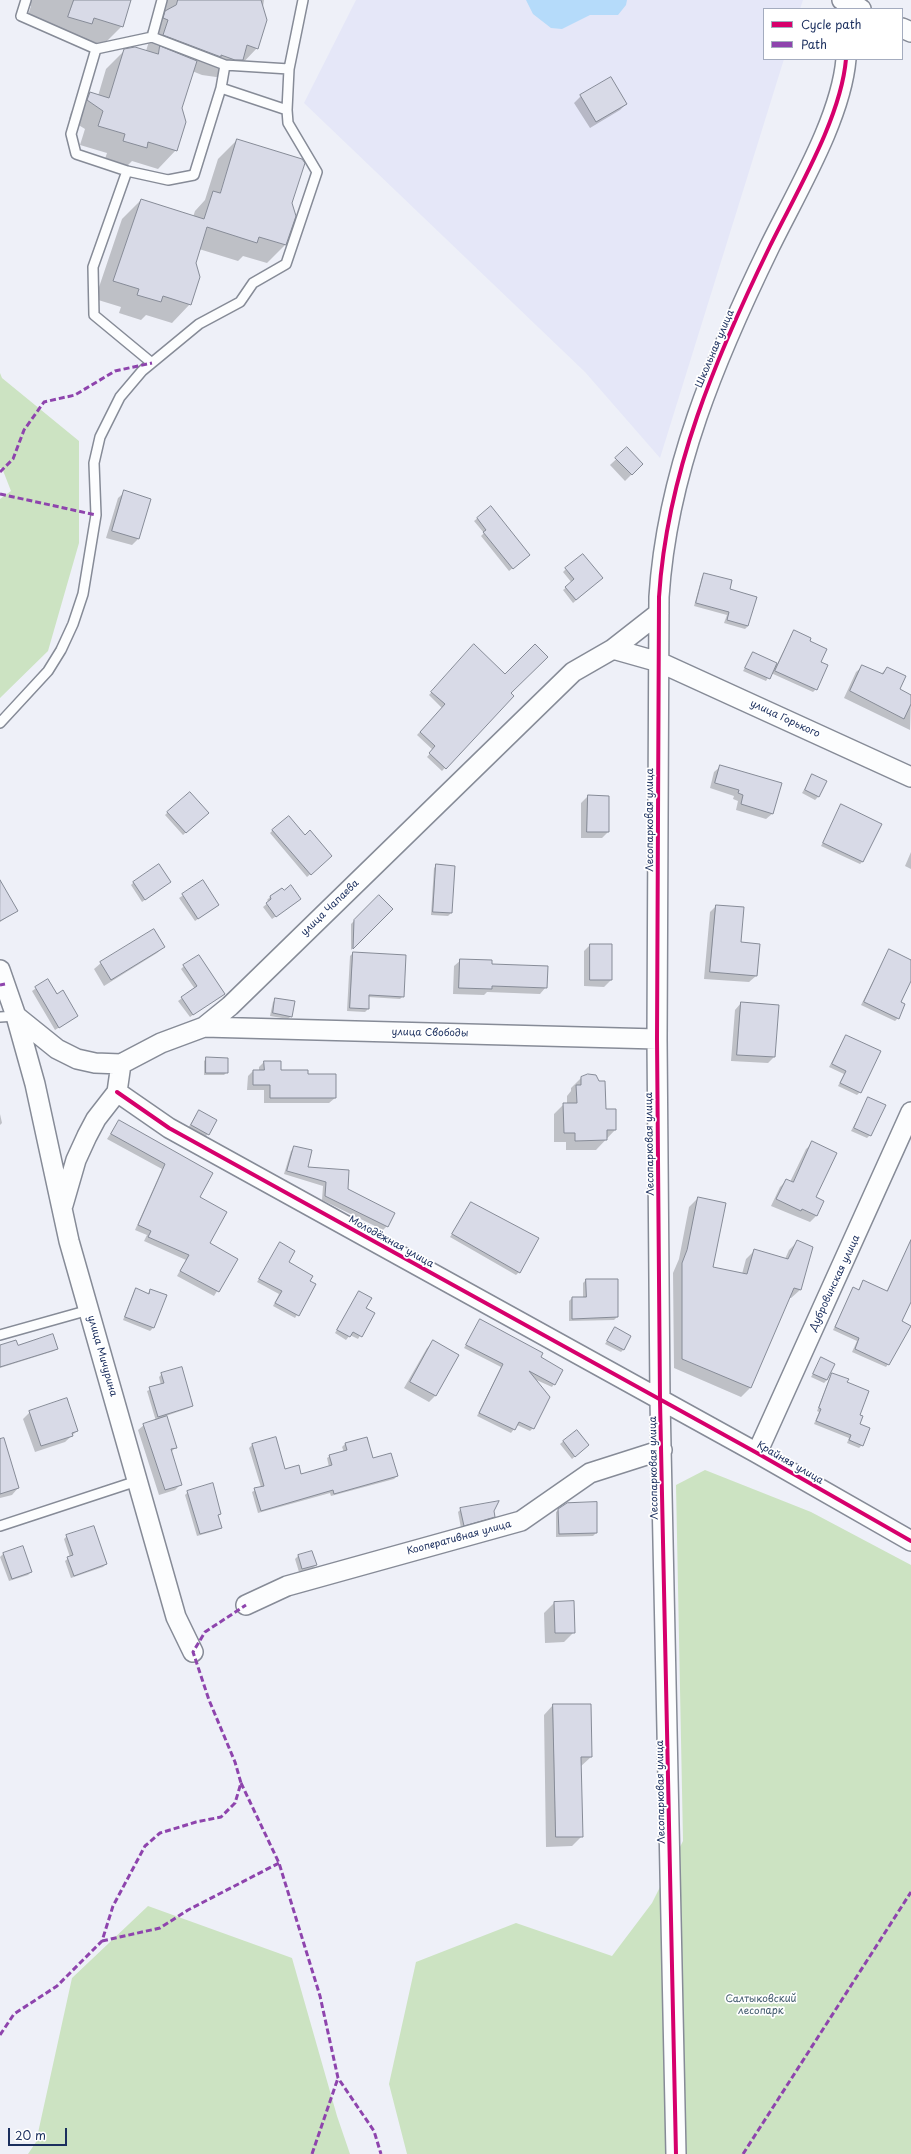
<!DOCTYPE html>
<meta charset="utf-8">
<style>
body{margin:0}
#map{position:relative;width:911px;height:2154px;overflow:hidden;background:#eef0f8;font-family:"Playpen Sans",sans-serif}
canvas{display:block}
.legend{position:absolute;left:763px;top:8px;width:140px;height:52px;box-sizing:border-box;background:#fff;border:1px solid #a4acbf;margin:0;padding:5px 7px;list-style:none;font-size:12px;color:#1b2f5e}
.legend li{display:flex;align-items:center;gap:8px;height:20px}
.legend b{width:20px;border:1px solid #a4acbf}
.scale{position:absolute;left:8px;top:2128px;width:59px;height:18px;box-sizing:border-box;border:2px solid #1b2f5e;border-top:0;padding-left:5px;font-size:12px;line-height:14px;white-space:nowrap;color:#1b2f5e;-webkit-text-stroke:3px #fff;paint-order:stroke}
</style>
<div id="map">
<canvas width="911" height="2154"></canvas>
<ul class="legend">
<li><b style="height:5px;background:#d6006c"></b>Cycle path</li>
<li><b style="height:5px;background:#8e44ad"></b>Path</li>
</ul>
<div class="scale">20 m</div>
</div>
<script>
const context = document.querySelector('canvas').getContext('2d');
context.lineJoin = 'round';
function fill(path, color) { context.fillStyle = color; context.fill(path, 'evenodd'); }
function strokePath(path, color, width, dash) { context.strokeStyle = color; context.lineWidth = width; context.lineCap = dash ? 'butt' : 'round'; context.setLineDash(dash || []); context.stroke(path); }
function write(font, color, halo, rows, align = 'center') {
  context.font = font + ' "Playpen Sans",sans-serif'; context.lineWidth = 3.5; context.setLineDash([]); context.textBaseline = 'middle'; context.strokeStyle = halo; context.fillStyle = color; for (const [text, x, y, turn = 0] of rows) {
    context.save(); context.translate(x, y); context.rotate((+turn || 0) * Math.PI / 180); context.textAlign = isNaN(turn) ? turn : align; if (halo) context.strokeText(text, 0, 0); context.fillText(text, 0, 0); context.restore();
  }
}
fill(new Path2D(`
 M356 0H803L800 9H764V59H784L660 458 585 372 304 103Z`), '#e5e7f8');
fill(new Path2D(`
 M0 373 2 378 79 441V543L48 651 0 698V499L11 491 2 468H0Z
 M705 1470 811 1512 911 1565V2154H407L389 2084 416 1962 516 1923 612 1956 652 1903 683 1841 676 1485Z
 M148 1906 292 1958 337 2116 350 2154H28L36 2142 72 1978Z`), '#cce3c2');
fill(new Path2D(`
 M526 0H627L626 5 618 15H590L562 29 551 28 533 14Z`), '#b5dbfa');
fill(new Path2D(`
 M22 0H130L122 26 103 45 78 37 73 42 51 35 53 29 26 21 31 6Z
 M166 0H264L257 48 239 67 235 66 223 78 202 75 192 71 181 108 176 150 158 169 132 161 127 166 105 159 107 153 80 145 85 129 69 119 71 112 90 93 98 96 106 69 125 50 146 51 150 38 145 37 147 31 161 17Z
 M581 96 626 104 620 110 590 128 574 103Z
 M237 140 291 203 285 245 267 263 243 256 238 261 199 249 195 263 190 304 172 323 146 315 141 320 119 313 121 307 95 299 122 219 141 200 193 217 195 211 205 200 218 159Z
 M627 449 642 464 625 481 610 465Z
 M125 492 138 539 132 545 106 538 118 498Z
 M491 508 526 558 509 571 481 536 484 533 474 521Z
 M566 569 602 578 573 603 563 590 572 583 563 572Z
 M705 574 748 626 745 629 724 623 727 615 694 606 702 577Z
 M794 631 808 641 820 662 816 689 813 692 771 673 766 681 743 671 753 653 777 664Z
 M474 645 512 696 442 771 427 757 433 750 417 735 442 708 429 695Z
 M863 666 881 674 887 668 899 690 911 696 910 730 844 698 856 672Z
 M720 767 781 783 772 814 766 819 736 810 738 801 733 799 734 796 710 788 714 772Z
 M813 775 818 797 815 800 802 793Z
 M588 796 608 797V832L602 838H581V803Z
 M842 806 863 861 860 864 821 846Z
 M168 812 205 816 183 835 165 815Z
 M273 830 305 836 328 859 307 877 270 833Z
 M911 852V869L905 866Z
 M437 865 451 913 448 916 431 915 434 868Z
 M134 882H170L142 902 131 885Z
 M203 882 218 905 195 921 179 898Z
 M281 889 297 902 272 919 263 907 269 902 267 900 270 897Z
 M0 896 17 911 0 922Z
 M379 896 392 909 351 950V924Z
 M716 906 740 943 758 945 756 976 749 982 704 979 710 912Z
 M590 945H611V980L604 987 584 986V951Z
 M164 947 157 953 104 986 94 969 101 963Z
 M889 950 911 961V978L900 1002 898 1018 895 1021 861 1005Z
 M353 953 403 996 400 999 368 997V1009L365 1012 347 1011 350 956Z
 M461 960 491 965 546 987 540 994 487 992 484 995 453 994 454 966Z
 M184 966 220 996 190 1017 178 1001 195 989 181 969Z
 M48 980 74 1018 55 1030 32 991Z
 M276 999 291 1016 288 1019 270 1016 273 1002Z
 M741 1003 774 1057 768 1063 731 1061 735 1010Z
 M846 1036 860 1092 857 1095 838 1086 844 1074 829 1067Z
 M207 1058 227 1072 224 1075H204V1061Z
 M264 1062 280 1071 307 1075 335 1098 329 1103H264V1090H247L248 1076 253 1071H259V1067Z
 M581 1078 605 1110 615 1130 596 1150H566V1142H554V1114L564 1104H567V1096L571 1091V1088Z
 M869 1098 870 1135 867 1138 851 1131Z
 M199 1111 208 1134 205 1137 188 1128Z
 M0 1114 2 1123 0 1125Z
 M119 1121 212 1173 198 1197 209 1244 237 1259 214 1296 177 1276 186 1260 144 1241 147 1235 135 1230 162 1169 107 1139Z
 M813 1143 817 1215 810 1222 771 1206 780 1187 786 1181 790 1182 806 1149Z
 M295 1147 306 1168 347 1190 387 1226 383 1230 322 1200 323 1186 284 1174 291 1151Z
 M698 1198 712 1268 742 1274 746 1259 755 1250 785 1259 789 1250 798 1241 800 1290 791 1298H789L750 1388 741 1397 674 1368 673 1273 679 1259 689 1207Z
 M471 1203 519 1272 516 1275 450 1237Z
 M911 1241V1300L900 1322 888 1364 886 1367 852 1352 857 1341 833 1330 853 1288 858 1290 864 1281 886 1292Z
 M280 1244 288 1263 315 1285 295 1318 273 1306 279 1294 257 1282Z
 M586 1280H617V1317L614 1320 569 1321V1301L572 1298H583V1283Z
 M136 1289 147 1294 151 1290 153 1328 150 1331 123 1320 134 1292Z
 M359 1292 365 1309 374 1313 358 1339 350 1335 346 1340 335 1333Z
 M480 1321 539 1357 554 1384 552 1387 532 1378 533 1428 530 1431 517 1425 511 1433 477 1416 501 1367 464 1348Z
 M615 1328 624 1349 621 1352 605 1344Z
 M433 1342 458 1355 435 1396 429 1402 404 1388 427 1348Z
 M0 1346H17L57 1348 54 1351 0 1368Z
 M821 1359 827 1380 824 1383 811 1377Z
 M162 1374 192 1406 189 1408 166 1416 176 1447 171 1452 180 1485 175 1490 159 1495 138 1430 144 1425 156 1421 147 1391 161 1385 159 1377Z
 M833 1374 846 1383 859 1416 862 1445 859 1448 847 1443 849 1438 814 1424 819 1412 817 1411 830 1377Z
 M30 1412 77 1431 65 1442 35 1452 23 1419Z
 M576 1431 585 1448 572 1459 560 1444Z
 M275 1438 284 1470 301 1475 329 1467 327 1458 330 1456 344 1452 342 1447 345 1444 367 1438 373 1459 397 1476 394 1479 331 1496 330 1493 258 1513 252 1492 261 1487 249 1448 252 1445Z
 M0 1444 18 1488 12 1495 0 1498Z
 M188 1492 220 1513 217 1516 221 1527 218 1530 197 1536 185 1495Z
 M596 1503V1533L593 1536 556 1537V1512L559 1509Z
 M461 1509 493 1511 494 1516 491 1519 461 1528 458 1512Z
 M67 1536 106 1564 103 1567 71 1578 65 1561 70 1557 64 1539Z
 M312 1552 316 1565 313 1568 299 1572 295 1559 298 1556Z
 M3 1554 31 1572 28 1575 9 1581 0 1557Z
 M554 1603 574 1632 564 1642 545 1643 544 1613Z
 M553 1705 591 1757 580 1767 582 1836 572 1846 546 1847 544 1715Z`), '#0003');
const building = new Path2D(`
 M74 0H131L123 27 94 18 92 24 68 17Z
 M178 0H261L267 20 258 49 247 45 243 60H235L221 55V57L163 35 168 20 163 18 165 11 176 5Z
 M160 46 197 61 182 108 186 122 177 151 148 142 147 148 123 141 125 134 98 126 103 111 87 100 90 92 109 98 124 49 135 47 158 54Z
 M611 77 627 104 596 122 580 95Z
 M237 139 302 159 305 163 292 203 296 216 286 245 259 237 257 243 207 227 196 263 200 277 191 305 163 296 161 302 137 295 139 289 113 281 141 199 204 219 213 191 220 193Z
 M627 447 643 464 632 475 615 458Z
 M124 490 151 499 139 539 112 531Z
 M491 506 530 555 513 569 483 532 486 530 477 518Z
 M583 554 603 578 576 600 565 587 574 579 565 568Z
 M704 573 732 580 730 589 757 597 748 626 727 620 729 612 696 603Z
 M794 630 811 638 810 641 827 649 821 662 828 665 817 690 775 671Z
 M474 644 505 674 535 644 548 657 511 693 514 696 446 769 429 753 435 746 420 732 445 704 431 692Z
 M753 652 777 663 770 679 745 668Z
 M862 665 883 674 887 667 906 676 900 689 911 695V704L904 719 850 691Z
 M720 765 782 783 773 814 741 804 743 795 738 793 739 790 715 783Z
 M812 774 827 781 819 797 805 790Z
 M190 792 209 813 186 833 167 812Z
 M588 795 609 796V832H587Z
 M841 804 882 824 863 862 823 843Z
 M289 816 305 835 310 830 332 856 311 875 272 830Z
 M159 864 171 882 145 900 133 882Z
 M436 864 455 866 452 913 433 912Z
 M0 880 18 911 0 921Z
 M203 880 219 905 198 919 182 894Z
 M291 885 301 899 276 917 266 903 271 899 270 896 282 888 284 890Z
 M379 895 393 909 353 949 354 920Z
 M716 905 744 907 741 942 760 944 757 976 710 972Z
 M154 929 165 947 111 980 100 962Z
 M590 944H612V980H590Z
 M889 949 911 960V981L901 1002 905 1004 899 1019 864 1002Z
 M353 952 406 955 404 997 369 995V1009L350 1008Z
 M199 955 225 994 193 1015 181 997 197 986 183 965Z
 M460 959 492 960V964L548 966 547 988 492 986V989L459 988Z
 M48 979 57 994 63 990 78 1016 59 1028 35 987Z
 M275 998 295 1001 292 1017 273 1013Z
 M741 1002 779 1005 775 1057 737 1055Z
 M846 1035 881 1051 861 1093 840 1083 846 1071 832 1064Z
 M206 1057 228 1058V1073H206Z
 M264 1061H281V1070H308V1074H336V1098H270V1085H253V1070H264Z
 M588 1074 596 1075 599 1081H605L606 1109H616V1130H607V1140L575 1141V1133H564L563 1103H577L576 1085H581V1077Z
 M868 1097 886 1105 871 1136 854 1128Z
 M199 1110 217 1120 209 1135 191 1125Z
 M119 1120 213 1173 200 1197 227 1212 210 1243 238 1259 219 1292 180 1271 189 1255 148 1237 151 1231 138 1225 165 1164 111 1134Z
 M812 1141 837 1153 816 1197 824 1201 817 1216 802 1209 801 1211 776 1199 786 1179 793 1182Z
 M294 1146 312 1150 308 1167 349 1170 348 1189 395 1213 388 1227 325 1196 326 1182 287 1171Z
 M698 1197 726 1203 713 1267 747 1274 754 1249 788 1259 797 1240 813 1247 801 1290 794 1288 751 1388 682 1359V1263L687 1250Z
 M471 1202 539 1238 520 1273 452 1234Z
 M911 1240V1302L902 1321 911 1326 889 1365 855 1349 859 1338 835 1327 853 1287 859 1290 863 1280 887 1291Z
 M280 1242 295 1251 289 1262 313 1276 310 1281 316 1284 299 1316 275 1303 282 1291 259 1279Z
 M586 1279H618V1317L572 1319V1297H586Z
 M136 1288 149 1294 150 1289 167 1295 154 1328 125 1317Z
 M359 1291 372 1298 366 1308 375 1313 362 1337 353 1332 350 1337 337 1330Z
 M480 1319 543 1353 541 1357 563 1370 555 1385 529 1371 550 1397 534 1429 519 1422 515 1430 479 1413 503 1364 466 1345Z
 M615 1327 631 1336 624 1350 607 1341Z
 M53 1334 58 1349 0 1367V1345L16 1340 18 1345Z
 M433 1340 459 1355 436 1396 410 1382Z
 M821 1357 835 1364 827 1380 813 1374Z
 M182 1367 193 1406 158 1417 149 1387 164 1383 161 1373Z
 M832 1373 849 1379 847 1382 869 1391 860 1415 863 1416 860 1424 870 1428 863 1446 849 1440 851 1435 816 1421 821 1409 819 1408Z
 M67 1398 78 1431 72 1433 73 1436 41 1446 29 1411Z
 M167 1416 177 1448 171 1449 182 1485 165 1490 143 1424Z
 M577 1430 589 1445 575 1457 563 1441Z
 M276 1437 285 1469 299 1465 301 1474 332 1465 329 1455 347 1450 345 1443 367 1437 373 1458 391 1453 398 1476 334 1494 333 1490 261 1511 254 1488 264 1486 252 1444Z
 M4 1438 19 1488 0 1494V1439Z
 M213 1483 221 1514 218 1515 222 1528 200 1534 187 1491Z
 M499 1501 494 1511 495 1517 464 1526 460 1508Z
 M597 1502V1533L559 1534 558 1509 567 1503Z
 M94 1526 107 1564 74 1576 67 1557 73 1555 66 1535Z
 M23 1546 32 1572 12 1579 3 1553Z
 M312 1551 317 1565 302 1569 298 1555Z
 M574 1601 575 1633H555L554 1602Z
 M553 1704H591L592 1757H581L583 1837H556Z`);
fill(building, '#d8dae7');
strokePath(building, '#868b97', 1);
const service = new Path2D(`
 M26 0 21 16 96 49
 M162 0 152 37 225 65
 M287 110 221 88 225 65 289 69
 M127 171 76 154 71 134 96 49 152 37
 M152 363 94 315 93 267 127 171 168 180 194 175 221 88
 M0 723 48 671 61 650 73 624 83 594 96 515 94 463 100 437 120 397 142 371 199 324 240 302 253 283 286 264 317 172 288 123 287 110 289 69 303 0
 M0 1017 16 1016
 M0 1335 89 1310
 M0 1526 137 1481`);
const minor = new Path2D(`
 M842 0 861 9
 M902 28 911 32
 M613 649 659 662 911 777
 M0 970 16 1016 35 1084 69 1241 176 1617 193 1652
 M16 1016 57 1049 77 1059 95 1063 121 1064 161 1043 204 1027 230 1006 573 672 613 649 659 613
 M204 1027 657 1039
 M117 1092 169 1128 757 1453 911 1541
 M63 1205 76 1160 87 1136 96 1119 117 1092 121 1064
 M757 1453 911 1112
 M246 1605 287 1586 521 1521 590 1473 662 1450
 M676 2154 660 1400 657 1039 659 597C667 472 716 357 770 246 797 191 841 118 846 59`);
strokePath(service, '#868b97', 12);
strokePath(minor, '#868b97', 22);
strokePath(service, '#fcfdfe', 9);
strokePath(minor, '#fcfdfe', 19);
strokePath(new Path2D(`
 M0 472 13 459 24 430 44 402 75 395 115 371 152 363
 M0 494 96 515
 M0 985 5 984
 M241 1783 279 1863 320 1996 338 2078 374 2131 381 2154
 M102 1941 160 1928 188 1910 279 1863
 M0 2035 14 2014 57 1986 102 1941 113 1906 145 1846 160 1833 196 1822 221 1817 235 1803 241 1783 235 1762 209 1700 193 1652 205 1632 246 1605
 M312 2154 338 2078
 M743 2154 911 1892`), '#8e44ad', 3, [6, 3]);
strokePath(new Path2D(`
 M117 1092 169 1128 757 1453 911 1541
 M676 2154 660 1400 657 1039 659 597C667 472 716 357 770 246 797 191 841 118 846 59`), '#d6006c', 4);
write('10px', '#1b2f5e', '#fff', [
 ["Школьная улица",715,349,-67],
 ["улица Горького",785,719,25],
 ["Лесопарковая улица",650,820,-90],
 ["улица Чапаева",330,908,-44],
 ["улица Свободы",430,1033,1],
 ["Лесопарковая улица",650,1144,-91],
 ["Молодёжная улица",391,1242,29],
 ["Дубровинская улица",835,1283,-65],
 ["улица Мичурина",102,1356,74],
 ["Крайняя улица",790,1463,30],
 ["Лесопарковая улица",654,1468,-91],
 ["Кооперативная улица",459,1538,-15],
 ["Лесопарковая улица",661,1792,-91]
]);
write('10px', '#405a6c', '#fff', [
 ["Салтыковский",761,1999],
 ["лесопарк",761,2011]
]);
</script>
